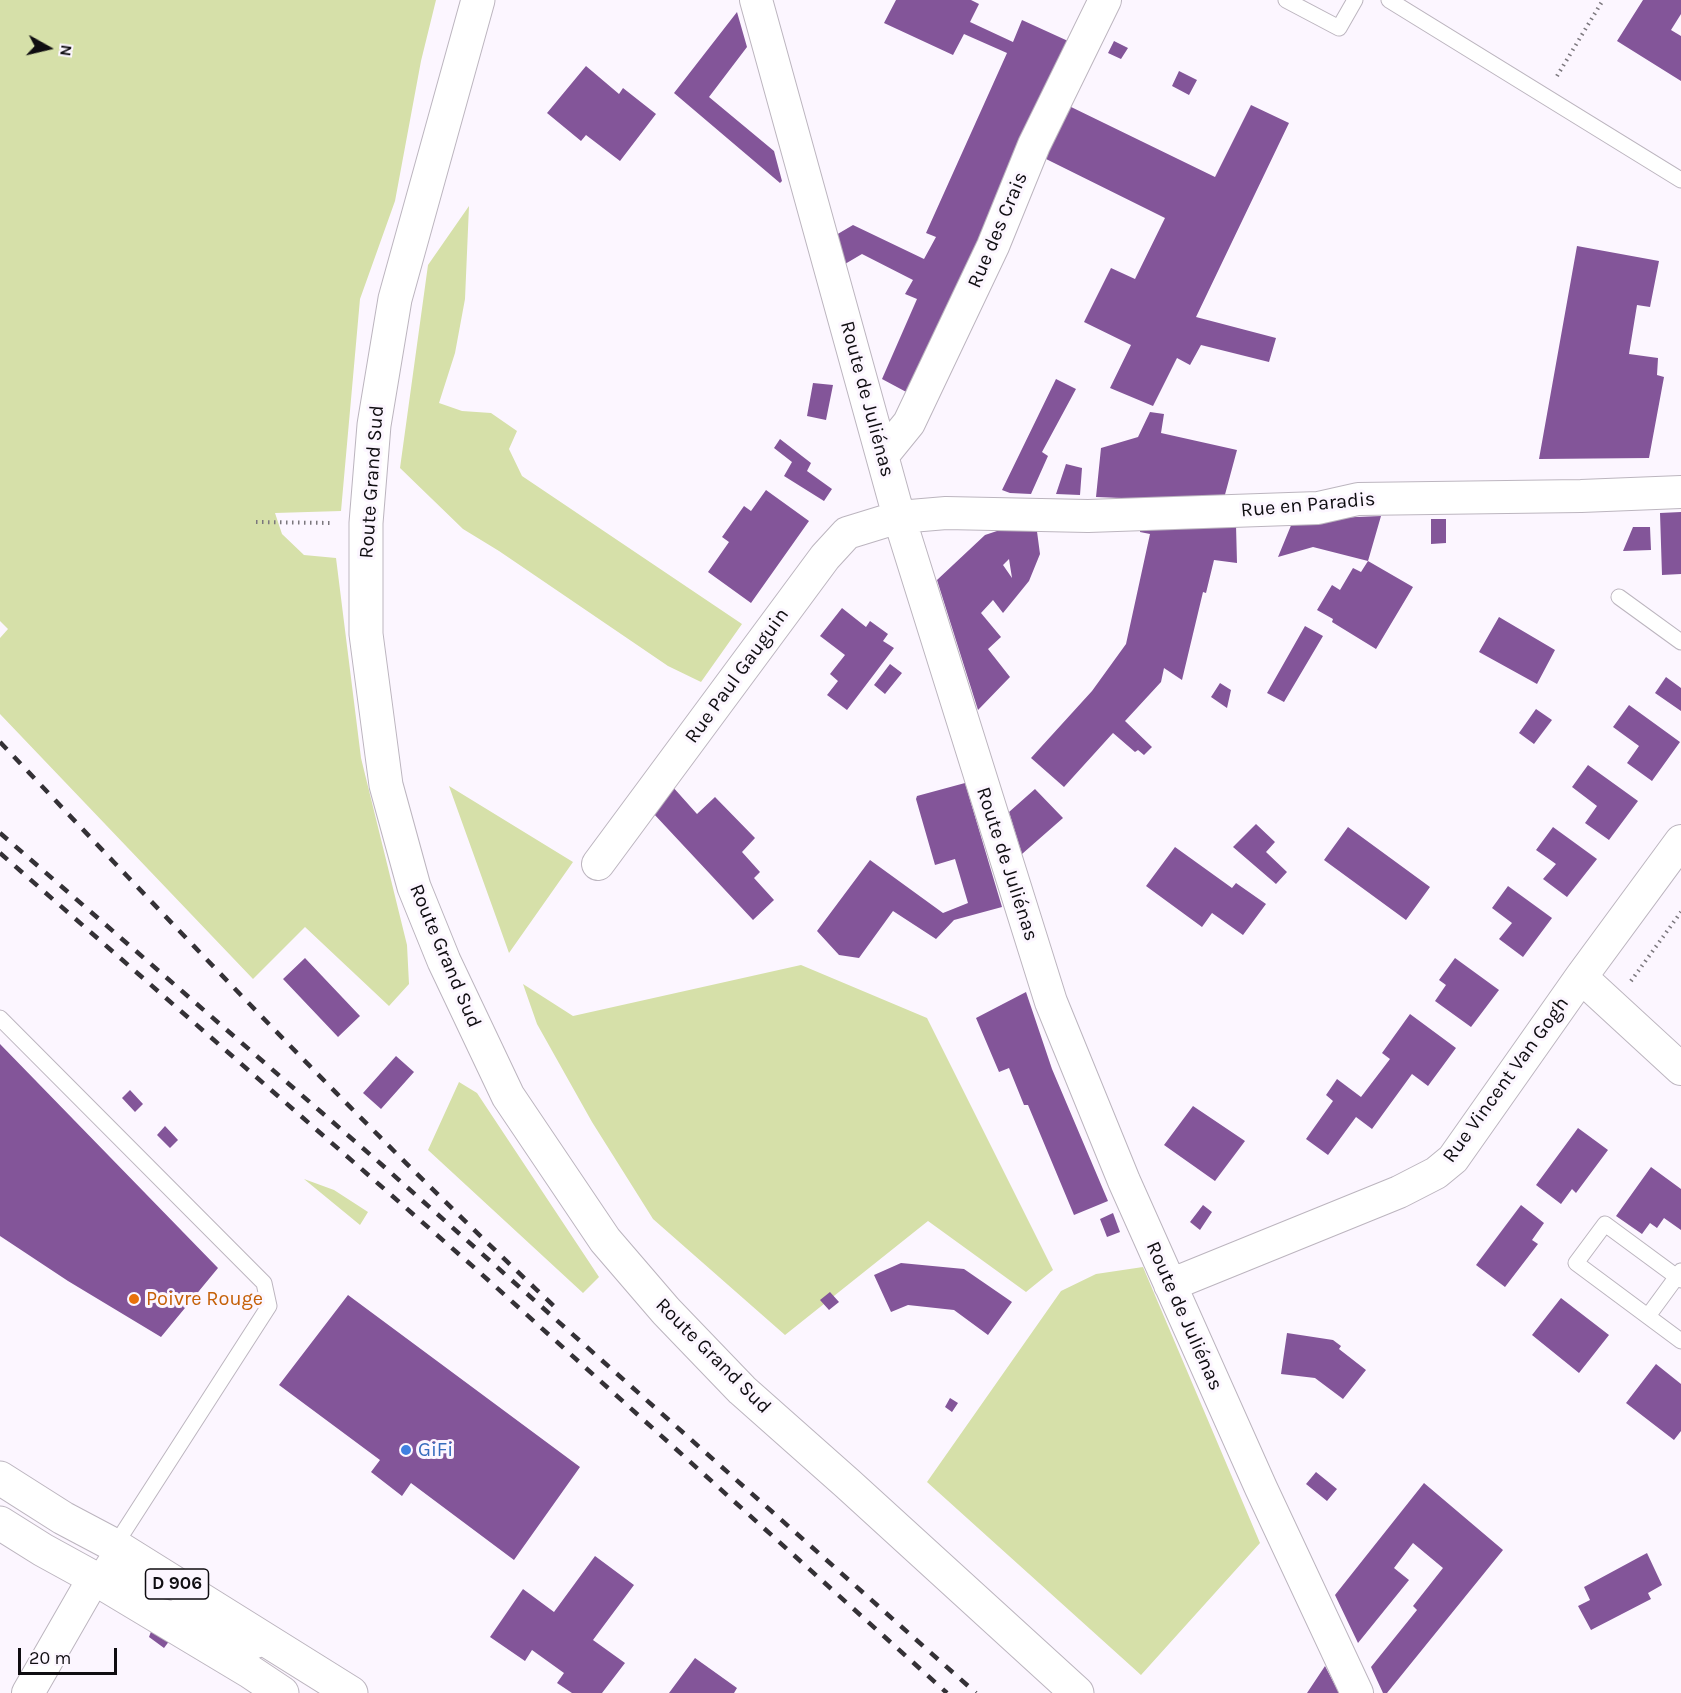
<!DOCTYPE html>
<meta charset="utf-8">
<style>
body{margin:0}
#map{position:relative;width:1681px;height:1693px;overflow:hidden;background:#fcf6ff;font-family:Karla,sans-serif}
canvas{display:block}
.north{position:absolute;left:18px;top:18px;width:60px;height:60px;-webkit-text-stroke:4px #fcf6ff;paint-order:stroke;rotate:98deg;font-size:16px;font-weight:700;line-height:24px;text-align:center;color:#0f0d11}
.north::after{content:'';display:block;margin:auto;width:21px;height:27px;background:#0f0d11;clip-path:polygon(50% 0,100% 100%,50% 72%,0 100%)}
.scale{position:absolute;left:18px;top:1648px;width:99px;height:27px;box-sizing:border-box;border:3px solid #0f0d11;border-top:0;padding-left:8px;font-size:18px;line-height:21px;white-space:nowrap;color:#0f0d11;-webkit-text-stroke:4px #fcf6ff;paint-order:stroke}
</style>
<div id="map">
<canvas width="1681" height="1693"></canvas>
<div class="north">N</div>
<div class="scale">20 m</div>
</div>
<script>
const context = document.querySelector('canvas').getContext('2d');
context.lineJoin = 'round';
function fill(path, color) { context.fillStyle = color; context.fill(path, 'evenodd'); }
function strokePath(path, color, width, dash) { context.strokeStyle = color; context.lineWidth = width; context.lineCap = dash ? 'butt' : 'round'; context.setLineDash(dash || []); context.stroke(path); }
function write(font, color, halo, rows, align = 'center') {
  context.font = font + ' Karla,sans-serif'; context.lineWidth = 6; context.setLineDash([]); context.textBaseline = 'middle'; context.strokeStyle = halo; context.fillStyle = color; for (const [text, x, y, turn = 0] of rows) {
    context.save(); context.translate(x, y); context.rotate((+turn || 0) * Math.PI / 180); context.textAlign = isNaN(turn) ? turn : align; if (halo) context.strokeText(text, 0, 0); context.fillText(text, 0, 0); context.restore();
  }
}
fill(new Path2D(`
 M0 0H436L421 61 395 201 360 299 341 511 275 513 282 534 304 555 336 558 361 758 407 945 409 984 389 1006 305 927 253 979 0 714V638L8 629 0 621Z
 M469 206 465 299 455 353 439 403 462 411 491 413 517 431 509 449 522 476 742 624 701 682 668 666 499 551 463 529 400 468 428 265Z
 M449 786 573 862 509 953Z
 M801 965 927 1018 1053 1270 1026 1292 928 1221 785 1335 653 1219 592 1122 537 1024 523 984 573 1016Z
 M459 1082 477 1093 599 1277 583 1293 428 1150Z
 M304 1179 334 1190 368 1212 360 1225Z
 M1143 1267 1260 1543 1141 1675 927 1482 1061 1291 1096 1274Z`), '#d6e0a9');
fill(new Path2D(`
 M896 0H971L979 4 970 22 1013 42 1022 20 1068 41 910 394 882 379 917 299 905 294 913 280 862 254 845 264 836 235 853 225 924 259 936 237 926 233 1007 53 964 34 953 55 884 23Z
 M1643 0H1681V14L1671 30 1681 36V81L1617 41Z
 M737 12 747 47 709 97 774 151 782 181 780 183 674 93Z
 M1114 41 1128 48 1121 59 1108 53Z
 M586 66 619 94 623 88 656 114 620 161 586 135 581 141 547 113Z
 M1179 71 1197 80 1189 95 1172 86Z
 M1067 105 1215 177 1251 105 1289 123 1196 317 1276 338 1269 362 1201 345 1190 365 1177 358 1153 406 1110 388 1131 345 1084 322 1111 268 1135 279 1165 218 1042 157Z
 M1577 246 1659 261 1650 307 1637 305 1629 354 1658 358 1657 375 1664 377 1649 458 1539 459Z
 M1056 379 1076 389 1042 452 1048 456 1031 494 1010 493 1002 490Z
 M813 383 833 385 826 420 807 416Z
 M1150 412 1164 414 1161 433 1237 450 1223 502 1096 497 1101 448 1138 437Z
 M780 439 811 463 807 471 832 489 824 501 784 476 792 462 774 448Z
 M1066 464 1082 468 1080 495 1056 494Z
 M766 490 809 521 751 603 708 572 729 542 722 537 744 506 751 511Z
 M1681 512V574L1662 575 1660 513Z
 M1381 516 1368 561 1313 547 1278 557 1292 523 1331 522 1333 518Z
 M1431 519H1446V543L1431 544Z
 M1036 524 1040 554 1029 581 1003 613 993 600 981 613 1001 637 988 649 1010 677 978 710 937 580 985 535 1003 529ZM1009 559 1012 578 1003 565Z
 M1140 525H1236L1237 563 1214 560 1206 593 1203 592 1182 680 1164 668 1161 682 1125 721 1152 747 1144 755 1138 750 1135 752 1113 733 1064 787 1031 758 1092 691 1126 644 1150 534 1140 532Z
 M1633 527H1650L1651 550 1623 551Z
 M1368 561 1413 587 1376 649 1332 622 1333 619 1317 610 1332 585 1340 590 1353 568 1361 572Z
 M842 608 866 627 870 621 888 634 883 641 894 648 847 710 827 695 838 681 830 674 845 655 820 636Z
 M1499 617 1555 650 1537 684 1479 652Z
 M1305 626 1323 636 1284 702 1267 693Z
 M890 664 902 673 885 694 874 685Z
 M1666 677 1681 688V711L1655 693Z
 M1220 683 1231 690 1227 708 1211 697Z
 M1629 705 1680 742 1652 781 1627 763 1639 746 1613 727Z
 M1536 709 1552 720 1534 744 1519 733Z
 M1588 765 1638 801 1609 840 1585 823 1597 806 1572 787Z
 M965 783 1002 907 954 920 936 939 893 911 859 958 839 955 817 931 870 860 943 913 968 903 955 859 935 865 916 799 917 796Z
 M672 786 697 814 715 797 755 838 742 852 760 872 754 878 774 900 753 920 653 813Z
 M1035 789 1063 818 1022 854 1009 812Z
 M1256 824 1275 842 1266 852 1287 872 1276 884 1233 847Z
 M1348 827 1430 887 1406 920 1324 860Z
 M1553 827 1597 859 1567 897 1543 879 1556 864 1536 850Z
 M1175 847 1232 888 1236 883 1266 904 1243 935 1212 913 1202 927 1146 886Z
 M1508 886 1552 918 1523 957 1499 939 1512 923 1492 908Z
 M305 958 360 1016 338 1037 283 979Z
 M1455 958 1499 990 1471 1027 1435 1001 1446 985 1439 980Z
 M1026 992 1052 1069 1108 1201 1074 1215 1028 1105H1024L1009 1068 999 1072 976 1018Z
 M1410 1014 1456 1048 1428 1086 1412 1074 1372 1129 1356 1117 1328 1155 1306 1139 1333 1101 1326 1095 1337 1079 1361 1097 1390 1059 1382 1053Z
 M0 1044 218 1268 161 1337 68 1281 0 1236Z
 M396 1056 414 1072 381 1109 363 1093Z
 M130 1090 143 1104 135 1112 122 1098Z
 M1193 1106 1245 1141 1215 1181 1164 1145Z
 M165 1126 178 1140 170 1148 157 1135Z
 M1578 1128 1608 1150 1576 1193 1572 1189 1561 1204 1536 1185Z
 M1651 1167 1681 1189V1230L1664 1218 1657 1228 1650 1223 1642 1234 1616 1216Z
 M1203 1205 1212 1212 1200 1230 1190 1222Z
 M1521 1205 1544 1223 1532 1240 1538 1244 1505 1287 1476 1265Z
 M1113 1213 1120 1232 1107 1237 1100 1219Z
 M901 1263 964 1269 1012 1302 988 1335 954 1310 908 1305 891 1312 874 1275Z
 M830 1292 839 1302 829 1310 820 1300Z
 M348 1295 580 1467 514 1560 411 1483 402 1496 371 1472 380 1460 279 1385Z
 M1561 1298 1609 1335 1579 1373 1532 1335Z
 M1287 1333 1333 1340 1341 1346 1339 1349 1366 1370 1343 1399 1315 1378 1281 1374Z
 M1656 1364 1681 1384V1431L1674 1440 1626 1403Z
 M950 1398 958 1403 952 1412 945 1407Z
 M1316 1472 1337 1489 1327 1501 1306 1484Z
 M1424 1483 1503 1550 1387 1693H1383L1371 1667 1417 1610 1413 1606 1443 1568 1413 1543 1394 1568 1409 1580 1358 1643 1335 1595Z
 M1647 1553 1662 1585 1648 1593 1651 1599 1591 1630 1578 1606 1590 1600 1584 1587Z
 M595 1556 634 1585 593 1640 625 1663 602 1693H572L557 1683 564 1673 532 1650 525 1661 490 1637 523 1589 554 1612Z
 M152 1629 170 1640 164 1648 149 1637Z
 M695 1658 737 1688 734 1693H669Z
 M1325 1666 1339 1693H1307Z`), '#835599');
const service = new Path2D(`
 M1286 0 1339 28 1355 0
 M1389 0 1681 180
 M1619 597 1681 642
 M0 1018 264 1283 269 1306 94 1578
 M1681 1280 1605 1224 1576 1263 1681 1341
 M1648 1316 1681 1271
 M105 1561 148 1587 172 1591
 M160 1606 185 1611 253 1652 273 1644`);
const minor = new Path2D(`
 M756 0 899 517 1051 1002 1124 1181 1261 1488 1357 1693
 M883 455 909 423 993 246 1034 145 1105 0
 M598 864 825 557 847 533 899 517 946 513 1088 516 1318 508 1358 499 1581 496 1681 492
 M1581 977 1681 1069
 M1170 1285 1399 1192 1436 1173 1453 1159 1581 977 1681 841
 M28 1693 94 1578`);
const secondary = new Path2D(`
 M478 0 395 299 374 425 366 523V634L386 785 414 887 444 961 508 1096 605 1240 666 1311 742 1390 848 1484 1077 1693`);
const primary = new Path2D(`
 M0 1478 63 1518 114 1545 351 1693
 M0 1523 43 1550 94 1578 249 1671 282 1693`);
strokePath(service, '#bcb5bf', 17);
strokePath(minor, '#bcb5bf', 34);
strokePath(secondary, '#bcb5bf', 35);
strokePath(primary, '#bcb5bf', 35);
strokePath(new Path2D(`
 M1557 76 1603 0
 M256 522 332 523
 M1631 981 1681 912`), '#7b777d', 4, [1.5, 4.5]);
strokePath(service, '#fff', 15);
strokePath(minor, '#fff', 32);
strokePath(secondary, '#fff', 33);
strokePath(primary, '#fff', 33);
strokePath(new Path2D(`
 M0 742C182 934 363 1127 556 1308
 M0 833 381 1164 976 1693
 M0 853 477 1270 947 1693`), '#343136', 4.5, [10, 10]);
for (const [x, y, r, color] of [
 [134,1299,6,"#e8710a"],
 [406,1450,6,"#3f7fe0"]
]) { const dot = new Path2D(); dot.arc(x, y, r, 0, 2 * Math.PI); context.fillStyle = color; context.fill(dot); strokePath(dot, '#fcf6ff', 2); }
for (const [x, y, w] of [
 [177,1584,63]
]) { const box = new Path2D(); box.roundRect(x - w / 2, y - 15, w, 30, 4.5); context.fillStyle = '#fcf6ff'; context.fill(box); strokePath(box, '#0f0d11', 1.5); }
write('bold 18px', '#0f0d11', null, [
 ["D 906",177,1584]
]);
write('20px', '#0f0d11', '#fcf6ff', [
 ["Rue des Crais",998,230,-67],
 ["Route de Juliénas",867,399,75],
 ["Route Grand Sud",372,482,-86],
 ["Rue en Paradis",1308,505,-5],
 ["Rue Paul Gauguin",737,676,-54],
 ["Route de Juliénas",1007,864,72],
 ["Route Grand Sud",445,956,67],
 ["Rue Vincent Van Gogh",1506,1080,-54],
 ["Route de Juliénas",1184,1316,66],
 ["Route Grand Sud",713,1356,45]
]);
write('20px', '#c56008', '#fcf6ff', [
 ["Poivre Rouge",146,1299]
], 'left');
write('20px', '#366cbe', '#fcf6ff', [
 ["GiFi",418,1450]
], 'left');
</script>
